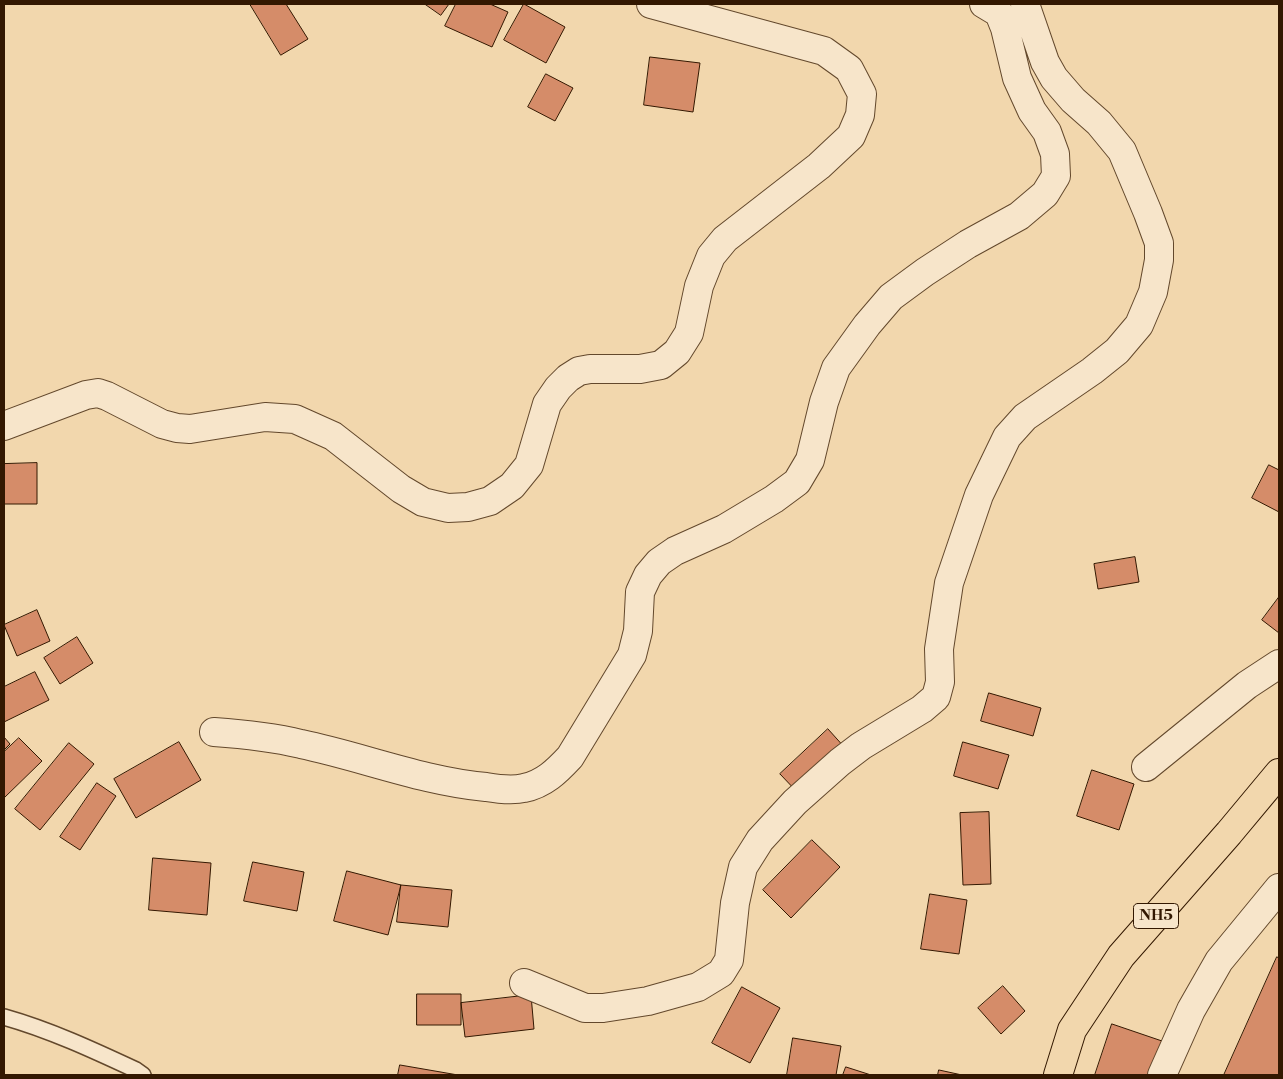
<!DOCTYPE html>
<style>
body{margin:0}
#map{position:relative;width:1283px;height:1079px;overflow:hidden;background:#f2d7ad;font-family:"Libre Bodoni",serif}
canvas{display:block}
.frame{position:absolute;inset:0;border:5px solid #331801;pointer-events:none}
</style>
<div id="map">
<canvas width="1283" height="1079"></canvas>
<div class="frame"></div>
</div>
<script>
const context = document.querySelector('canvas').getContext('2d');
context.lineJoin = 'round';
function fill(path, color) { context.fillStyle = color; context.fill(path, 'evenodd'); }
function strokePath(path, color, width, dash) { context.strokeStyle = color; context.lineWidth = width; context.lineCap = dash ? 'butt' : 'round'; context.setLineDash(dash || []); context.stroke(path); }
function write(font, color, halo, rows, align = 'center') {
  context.font = font + ' "Libre Bodoni",serif'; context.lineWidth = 4.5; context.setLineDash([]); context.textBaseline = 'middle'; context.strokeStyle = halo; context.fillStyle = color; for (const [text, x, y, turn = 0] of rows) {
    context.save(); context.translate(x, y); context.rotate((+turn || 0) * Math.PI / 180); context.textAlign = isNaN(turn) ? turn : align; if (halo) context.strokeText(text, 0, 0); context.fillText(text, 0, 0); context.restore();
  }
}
const building = new Path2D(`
 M250 4H286L308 39 281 55Z
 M425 4H449L441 15Z
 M456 4H490L508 12 492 47 445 26Z
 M524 4 565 27 546 63 504 40Z
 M650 57 700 63 693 112 644 105Z
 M546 74 573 88 555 121 528 107Z
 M37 463V504H4V464Z
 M1269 465 1279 470V512L1252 498Z
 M1135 557 1139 582 1098 589 1094 564Z
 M1279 597V633L1262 620Z
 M37 610 50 641 17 656 4 625Z
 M77 637 93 663 60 684 44 658Z
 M35 672 49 700 4 722V687Z
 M989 693 1041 708 1033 736 981 721Z
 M828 729 846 749 799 794 780 774Z
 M4 737 10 744 4 750Z
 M19 738 42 761 4 798V752Z
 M179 742 201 780 136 818 114 779Z
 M963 742 1009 755 998 789 954 776Z
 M69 743 94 764 40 830 15 809Z
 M1092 770 1134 784 1119 830 1077 816Z
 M97 783 116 796 80 850 60 837Z
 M989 812 991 884 963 885 960 813Z
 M812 840 840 867 791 918 763 890Z
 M153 858 211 863 207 915 149 910Z
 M253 862 304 872 297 911 244 901Z
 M347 871 401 885 388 935 334 921Z
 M401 885 452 890 448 927 397 922Z
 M930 894 967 900 959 954 921 949Z
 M1277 957 1279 958V1075H1224Z
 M1003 986 1025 1011 1001 1034 978 1008Z
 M742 987 780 1008 750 1063 712 1043Z
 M417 994H461V1025H417Z
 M531 995 534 1029 465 1037 461 1003Z
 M1112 1024 1162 1041 1151 1075H1095Z
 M793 1038 841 1046 836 1075H787Z
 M400 1065 458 1075H398Z
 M846 1067 871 1075H843Z
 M939 1070 962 1075H938Z`);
fill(building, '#d58c69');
strokePath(building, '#331801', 1);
const service = new Path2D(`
 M4 1017C50 1030 93 1050 136 1070L143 1075`);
const minor = new Path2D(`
 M4 426 86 395 98 393 107 396 162 424 177 428 190 429 265 417 295 419 333 436 401 489 423 502 448 508 468 507 490 501 512 486 529 465 547 404 558 388 568 378 579 371 590 369H640L661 365 677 352 689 333 699 286 711 256 725 239 819 166 851 136 860 115 862 94 849 69 824 51 651 4
 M214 732C243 734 272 737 301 744 363 757 422 781 486 787 498 789 512 791 524 788 544 784 557 771 570 757L632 655 638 631 640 592 648 575 659 562 675 551 724 529 774 499 797 482 810 460 824 402 836 368 867 325 891 297 925 272 968 244 1019 216 1045 194 1056 176 1055 154 1047 132 1032 111 1017 78 1005 28 999 13 984 4
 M1146 767 1247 685 1279 664
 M524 983 585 1008H603L648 1001 698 987 721 973 729 960 735 903 743 867 760 840 795 802 840 762 861 746 922 709 936 697 940 682 939 649 949 583 979 495 1007 437 1025 417 1092 371 1117 351 1139 325 1153 292 1159 260V243L1148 213 1122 151 1099 123 1073 100 1054 78 1045 62 1025 4
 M1162 1075 1191 1010 1219 961 1279 888`);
const trunk = new Path2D(`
 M1058 1075 1072 1030 1121 956 1229 833 1279 773`);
strokePath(service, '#63482c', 18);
strokePath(minor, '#63482c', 30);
strokePath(trunk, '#331801', 30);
strokePath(service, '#f7e5ca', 15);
strokePath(minor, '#f7e5ca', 28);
strokePath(trunk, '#f2d7ad', 28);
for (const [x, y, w] of [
 [1156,916,45]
]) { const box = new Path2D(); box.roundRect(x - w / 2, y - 12.5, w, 25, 4); context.fillStyle = '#f7e5ca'; context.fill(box); strokePath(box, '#331801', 1); }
write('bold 15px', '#331801', null, [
 ["NH5",1156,916]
]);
</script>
